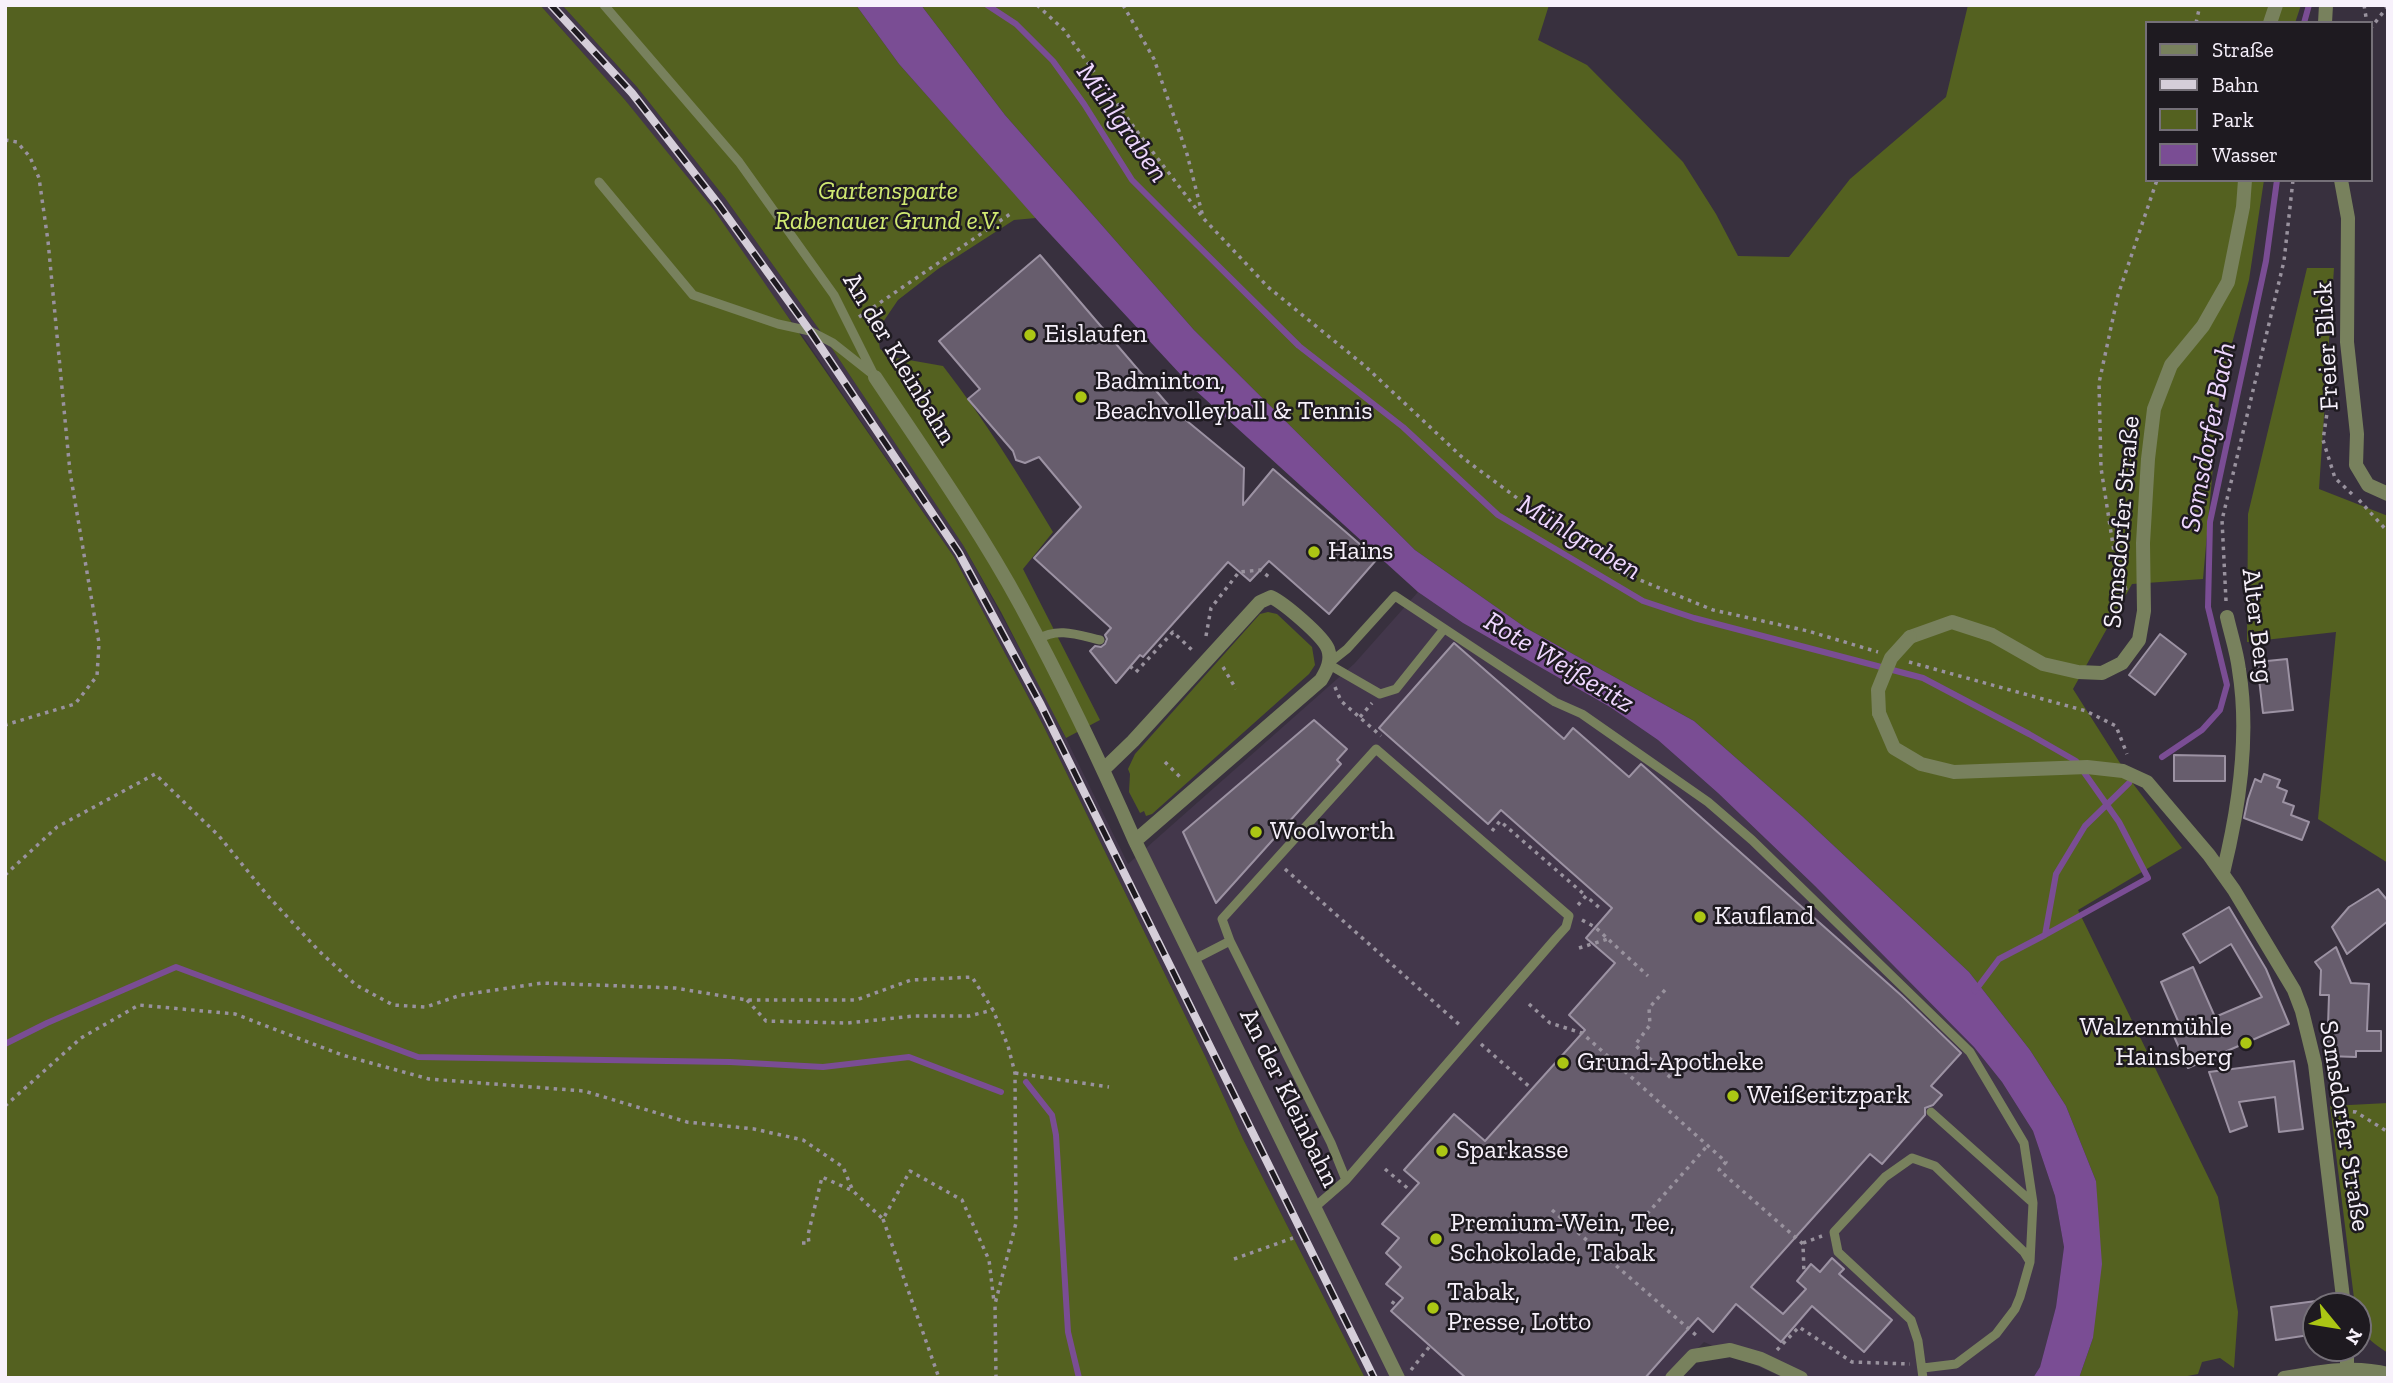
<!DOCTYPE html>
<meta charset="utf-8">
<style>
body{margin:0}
#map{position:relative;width:2393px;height:1383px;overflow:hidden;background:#38303e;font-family:"Zilla Slab",serif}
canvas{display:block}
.frame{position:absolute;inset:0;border:7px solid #f7f1fb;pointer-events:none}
.legend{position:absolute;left:2145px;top:21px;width:228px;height:161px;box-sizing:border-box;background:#1e1a20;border:2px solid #757078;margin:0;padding:9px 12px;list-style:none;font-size:21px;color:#f7f1fb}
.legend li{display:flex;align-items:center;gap:14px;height:35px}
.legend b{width:35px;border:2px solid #757078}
.north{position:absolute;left:2302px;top:1292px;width:70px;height:70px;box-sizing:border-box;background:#1e1a20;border:2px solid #757078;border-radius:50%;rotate:120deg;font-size:19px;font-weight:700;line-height:28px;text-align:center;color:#f7f1fb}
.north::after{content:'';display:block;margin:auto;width:24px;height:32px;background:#abc614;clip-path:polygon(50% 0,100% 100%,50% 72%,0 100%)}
</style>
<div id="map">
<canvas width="2393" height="1383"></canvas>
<div class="frame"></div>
<ul class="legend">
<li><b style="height:9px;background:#78815d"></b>Straße</li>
<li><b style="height:9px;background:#d5ced9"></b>Bahn</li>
<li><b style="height:19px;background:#546120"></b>Park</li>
<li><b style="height:19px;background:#7a4d94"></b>Wasser</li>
</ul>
<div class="north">N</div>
</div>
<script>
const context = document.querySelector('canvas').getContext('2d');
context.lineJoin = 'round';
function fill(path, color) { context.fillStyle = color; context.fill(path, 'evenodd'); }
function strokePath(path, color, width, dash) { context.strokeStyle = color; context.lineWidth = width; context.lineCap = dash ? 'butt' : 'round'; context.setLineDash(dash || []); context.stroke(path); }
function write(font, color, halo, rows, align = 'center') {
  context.font = font + ' "Zilla Slab",serif'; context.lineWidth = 5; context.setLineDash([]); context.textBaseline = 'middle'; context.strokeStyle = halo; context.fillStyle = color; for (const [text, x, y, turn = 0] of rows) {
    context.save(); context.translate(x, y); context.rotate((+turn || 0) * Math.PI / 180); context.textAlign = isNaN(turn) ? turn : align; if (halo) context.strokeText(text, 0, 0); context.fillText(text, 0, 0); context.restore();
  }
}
fill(new Path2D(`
 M540 5H562L637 87 725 198 821 332 963 545 1040 686 1128 864 1354 664 1418 592 1463 623 1610 707 1658 740 1718 793 1815 886 1932 1003 1974 1047 2002 1082 2033 1131 2055 1196 2064 1247 2056 1307 2040 1367 2033 1378H1784L1704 1342 1668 1378H1365L1243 1139 1206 1058 1043 725 954 557 807 342 625 100Z`), '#43374b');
fill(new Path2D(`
 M5 5H540L625 100 714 210 954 557 1043 725 1206 1058 1243 1139 1365 1378H5Z
 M562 5H856L899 64 1036 218 1014 220 938 269 898 300 881 325 878 336 880 349 892 357 943 366C984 419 1019 475 1053 532L1023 569 1100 720 1066 738 1001 612 963 545 821 332 725 198 637 87Z
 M921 5H1549L1538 40 1587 65 1683 162 1716 214 1738 256 1789 257 1850 179 1946 97 1968 5H2301L2295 23H2146V180H2264L2249 280 2220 388 2203 579 2132 584 2073 689 2134 785 2182 848 2078 910 2218 1197 2238 1312 2234 1368 2220 1358 2202 1362 2198 1374 2177 1378H2079L2093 1338 2096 1181 2066 1106 2030 1050 1969 972 1802 816 1694 721 1526 628 1415 550 1194 330 1005 115Z
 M2307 268H2334L2319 489 2388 516V863L2318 819 2336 632 2247 642 2248 514Z
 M1268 612 1277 614 1312 647 1315 665 1309 674 1152 814 1146 816 1144 811 1140 813 1129 792 1130 774 1128 769 1135 754 1260 614Z
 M2388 1103V1353C2367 1339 2358 1332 2358 1306H2355L2330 1106Z`), '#546120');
fill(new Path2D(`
 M856 5H921L1005 115 1194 330 1415 550 1526 628 1694 721 1802 816 1969 972 2030 1050 2066 1106 2096 1181 2102 1264 2093 1338 2079 1378H2033L2040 1367 2056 1307 2064 1247 2055 1196 2033 1131 2002 1082 1974 1047 1815 886 1718 793 1658 740 1610 707 1463 623 1418 592 1194 389 1039 222 899 64Z`), '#7a4d94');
strokePath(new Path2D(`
 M987 5 1016 24 1053 61 1084 104 1132 180 1177 225 1299 346 1403 427 1498 515 1643 601 1694 618 1923 678 2029 734 2076 761 2119 822 2148 878 2045 935
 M2304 23 2309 5
 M2162 757 2202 730 2220 710 2227 685 2208 607 2210 522 2266 261 2277 180
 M1975 991 1999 959 2045 935 2056 874 2085 826 2129 783
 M5 1044 47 1023 176 967 418 1057 730 1062 823 1067 909 1057 1001 1092
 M1026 1082 1052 1115 1056 1135 1068 1332 1079 1378`), '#7a4d94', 6);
const building = new Path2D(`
 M1040 255 1170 407 1244 468 1243 505 1273 469 1377 559 1329 614 1269 561 1250 581 1228 562 1143 657 1140 655 1116 683 1090 651 1095 646 1101 647 1105 644 1107 639 1105 635 1111 628 1034 558 1081 507 1039 457 1025 463 1016 460 1013 451 968 399 980 389 939 341Z
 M2160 634 2186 654 2155 695 2129 675Z
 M1454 643 1564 739 1573 728 1629 777 1641 764 1902 996 1961 1053 1931 1086 1942 1095 1933 1105 1925 1108V1115L1882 1164 1870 1154 1751 1287 1783 1314 1806 1289 1797 1281 1811 1264 1820 1272 1832 1258 1844 1269 1839 1274 1892 1320 1864 1352 1812 1306 1781 1342 1736 1304 1713 1332 1698 1318 1645 1378H1466L1391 1311 1403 1298 1386 1284 1401 1267 1386 1253 1399 1238 1382 1224 1419 1183 1404 1170 1454 1114 1485 1141 1585 1030 1569 1015 1615 963 1586 938 1612 908 1501 810 1488 824 1379 728Z
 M2287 659 2293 710 2263 713 2257 662Z
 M1314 720 1347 749 1337 760 1341 764 1216 903 1183 832Z
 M2174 755 2225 756V781H2174Z
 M2264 774 2280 780 2277 787 2287 791 2283 802 2294 806 2291 815 2309 822 2302 840 2244 818 2248 799 2255 779 2261 782Z
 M2378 889 2388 901V921L2347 954 2332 927 2349 907Z
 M2229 907 2266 969 2289 1024 2188 1068 2173 1034 2182 1030 2161 982 2193 967 2215 1017 2262 997 2231 944 2200 963 2183 934Z
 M2336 947 2351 983 2369 984 2367 1031H2381V1051H2356V1057L2327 1056 2329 995H2320L2321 970 2315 962Z
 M2294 1061 2303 1129 2279 1132 2275 1097 2239 1102 2247 1126 2230 1132 2209 1072Z
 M2316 1301V1334L2276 1340 2271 1307Z`);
fill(building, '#675d6d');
strokePath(building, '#9c92a3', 2);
strokePath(new Path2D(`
 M1037 5 1064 30 1136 130 1204 219 1268 287 1365 366 1463 458 1613 569 1713 610 1808 631 1878 652
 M1123 5 1154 59 1187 154 1203 217
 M2364 5 2367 23
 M2196 23 2200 5
 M2370 29 2388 6
 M5 140 17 142 30 157 39 178 48 241 70 472 99 643 97 676 75 704 5 725
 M859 317 1013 212
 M2333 373 2323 440 2335 478 2353 495
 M2359 500 2388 532
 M2126 590 2115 558 2101 468 2099 383 2118 295 2157 180
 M2226 601 2222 520 2284 261 2293 180
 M1206 636 1211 608 1239 572 1260 570 1269 577
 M1909 662 2086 711 2116 726 2127 754
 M1130 666 1136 672 1173 632 1192 650
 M1223 667 1236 689
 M1335 687 1341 701 1381 736
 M1360 717 1372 703
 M1165 762 1183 780
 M1492 831 1500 821 1586 896
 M1285 869 1462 1027
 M5 875 57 827 155 774 219 836 268 896 319 951 356 985 393 1005 426 1007 461 995 542 983 675 988 747 1000H856L911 980 972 977 993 1010 1008 1046 1015 1073 1016 1223 995 1304 996 1378
 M1578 905 1586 896 1602 910
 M1582 920 1595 927 1648 976
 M1579 948 1608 939
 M1665 990 1649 1008 1650 1025 1635 1045 1671 1078
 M747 1000 766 1021 848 1023 914 1016H969L993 1010
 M1529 1004 1550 1023 1582 1033 1726 1162 1719 1170 1803 1244 1804 1273
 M1481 1044 1532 1089
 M1015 1073 1109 1087
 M5 1106 81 1038 139 1005 235 1014 342 1055 429 1079 584 1091 687 1122 754 1129 803 1140 843 1167 853 1191
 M2336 1110 2356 1112 2388 1132
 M1385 1169 1411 1191
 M1552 1210 1697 1336
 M1647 1214 1708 1145
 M883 1219 939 1378
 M802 1243H809L808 1235 822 1177 853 1191 883 1219 910 1171 962 1200 989 1260 994 1302
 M1803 1243 1822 1236
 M1234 1259 1293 1238
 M1392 1304 1395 1300
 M1777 1350 1799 1327 1852 1362 1910 1364
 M1411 1370 1430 1346`), '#99929e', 3.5, [3.5, 5]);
strokePath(new Path2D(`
 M604 5 739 162 834 295 875 377
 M599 182 693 295 778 324 810 331 833 343 871 373
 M1444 629 1396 689 1380 694 1328 664 1347 649 1395 596 1555 702 1582 714 1708 802 1752 840 1970 1052 2024 1143 2033 1203 2030 1262
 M1038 639C1058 627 1078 635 1100 640
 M1376 749 1569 916 1566 927 1556 938 1346 1180 1331 1143 1230 941 1222 919Z
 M1193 960 1230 941
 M1931 1112 2033 1203
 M1315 1207 1346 1180
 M1923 1368 1956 1364 1996 1334 2015 1309 2020 1297 2030 1262 2024 1252 1935 1166 1912 1158 1885 1177 1834 1232 1838 1252 1911 1320 1918 1341 1923 1378`), '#78815d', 9);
strokePath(new Path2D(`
 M2270 23 2276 5
 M2325 23 2326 5
 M2341 180 2348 218 2347 342 2357 434 2356 465 2368 485 2388 494
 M875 377C925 452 978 527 1021 606 1062 682 1100 761 1135 841L1398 1378
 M1910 637 1952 622 1992 635 2043 664 2078 672 2102 673 2122 663 2139 640 2144 611 2143 543 2148 459 2154 409 2171 365 2203 326 2228 282 2243 207 2245 180
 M1879 713 1894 748 1921 764 1954 772 2087 767 2123 771 2147 782 2209 855 2234 890 2294 990 2302 1011 2315 1064 2344 1306
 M1104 769 1133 741 1260 602 1271 597C1284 603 1323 636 1328 649 1332 660 1327 670 1321 680L1135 841
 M2223 873C2239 808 2250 737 2239 670 2237 652 2231 635 2227 617
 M1672 1378 1693 1356 1730 1350 1761 1359 1801 1378
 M2347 1378V1348`), '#78815d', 14);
strokePath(new Path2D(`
 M2284 1378C2318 1372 2353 1365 2388 1374`), '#78815d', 14);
const rail = new Path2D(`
 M551 5 632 93 719 205 810 331 959 553 1041 705 1374 1378`);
strokePath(rail, '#d5ced9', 8);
strokePath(rail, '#1e1a20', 5, [16]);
strokePath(new Path2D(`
 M1879 713 1878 690 1891 658 1910 637`), '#78815d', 14);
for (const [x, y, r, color] of [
 [1030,335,7,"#abc614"],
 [1081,397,7,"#abc614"],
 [1314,552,7,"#abc614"],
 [1256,832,7,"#abc614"],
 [1700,917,7,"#abc614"],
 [2246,1043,7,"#abc614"],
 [1563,1063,7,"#abc614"],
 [1733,1096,7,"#abc614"],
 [1442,1151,7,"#abc614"],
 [1436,1239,7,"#abc614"],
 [1433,1308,7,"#abc614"]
]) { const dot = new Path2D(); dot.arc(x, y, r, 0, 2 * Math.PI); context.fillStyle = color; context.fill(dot); strokePath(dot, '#1e1a20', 2.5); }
write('italic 26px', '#d1ea72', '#1e1a20', [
 ["Gartensparte",888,192],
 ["Rabenauer Grund e.V.",888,222]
]);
write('26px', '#f7f1fb', '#1e1a20', [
 ["Eislaufen",1044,335],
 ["Badminton,",1095,382],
 ["Beachvolleyball & Tennis",1095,412],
 ["Hains",1328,552],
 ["Woolworth",1270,832],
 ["Kaufland",1714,917],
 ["Walzenmühle",2232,1028,"right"],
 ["Hainsberg",2232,1058,"right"],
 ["Grund-Apotheke",1577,1063],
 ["Weißeritzpark",1747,1096],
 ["Sparkasse",1456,1151],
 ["Premium-Wein, Tee,",1450,1224],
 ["Schokolade, Tabak",1450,1254],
 ["Tabak,",1447,1293],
 ["Presse, Lotto",1447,1323]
], 'left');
write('26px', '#f7f1fb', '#1e1a20', [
 ["Freier Blick",2327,346,-93],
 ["An der Kleinbahn",899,359,59],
 ["Somsdorfer Straße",2122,522,-85],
 ["Alter Berg",2257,626,83],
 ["An der Kleinbahn",1289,1098,64],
 ["Somsdorfer Straße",2344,1126,81]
]);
write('italic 28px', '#efd7ff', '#1e1a20', [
 ["Mühlgraben",1122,123,55],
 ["Somsdorfer Bach",2209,437,-79],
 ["Mühlgraben",1579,538,31],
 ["Rote Weißeritz",1559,663,31]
]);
</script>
